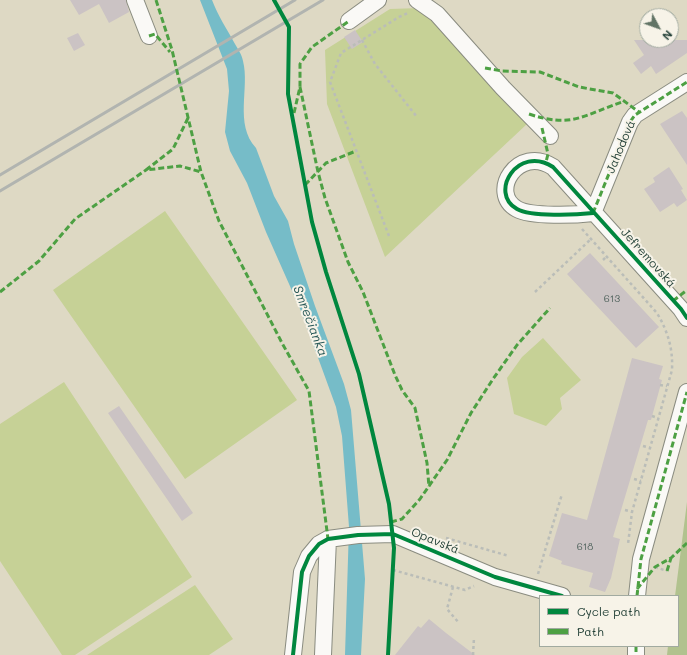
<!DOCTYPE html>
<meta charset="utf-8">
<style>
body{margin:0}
#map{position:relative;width:687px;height:655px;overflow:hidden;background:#ded9c4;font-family:Mali,sans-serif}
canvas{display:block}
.legend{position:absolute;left:539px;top:595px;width:140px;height:52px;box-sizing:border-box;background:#f7f3e8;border:1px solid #a1aaa0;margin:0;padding:5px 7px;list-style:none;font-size:12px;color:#1f3d34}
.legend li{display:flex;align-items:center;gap:8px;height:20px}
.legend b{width:20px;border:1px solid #a1aaa0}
.north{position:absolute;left:639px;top:8px;width:40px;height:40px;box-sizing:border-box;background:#f7f3e8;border:1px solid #a1aaa0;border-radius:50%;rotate:131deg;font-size:11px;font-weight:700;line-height:16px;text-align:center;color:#1f3d34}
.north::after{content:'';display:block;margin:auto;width:14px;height:18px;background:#627466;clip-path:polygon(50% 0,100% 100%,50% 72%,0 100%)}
</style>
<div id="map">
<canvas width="687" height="655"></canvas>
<ul class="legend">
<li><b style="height:5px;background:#00873e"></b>Cycle path</li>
<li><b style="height:5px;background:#4da043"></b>Path</li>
</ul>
<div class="north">N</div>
</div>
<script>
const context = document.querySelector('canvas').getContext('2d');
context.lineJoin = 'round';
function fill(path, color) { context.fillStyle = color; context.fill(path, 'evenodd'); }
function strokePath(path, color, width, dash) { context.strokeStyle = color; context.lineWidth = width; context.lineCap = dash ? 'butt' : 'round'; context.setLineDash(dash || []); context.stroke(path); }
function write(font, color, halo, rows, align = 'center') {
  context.font = font + ' Mali,sans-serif'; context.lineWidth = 4; context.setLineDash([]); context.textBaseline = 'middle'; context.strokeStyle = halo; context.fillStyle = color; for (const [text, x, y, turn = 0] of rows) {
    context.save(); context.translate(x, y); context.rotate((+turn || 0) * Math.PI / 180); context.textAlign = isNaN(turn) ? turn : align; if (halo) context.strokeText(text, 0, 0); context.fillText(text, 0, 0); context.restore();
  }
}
fill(new Path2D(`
 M420 8 527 124 385 257 327 104 325 50 390 9Z
 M165 211 297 400 185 479 53 290Z
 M543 338 581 380 560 398 562 409 546 426 514 414 507 378 522 357Z
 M64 382 192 577 75 655H62L0 561V424Z
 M195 585 233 639 209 655H87Z`), '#c6d196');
fill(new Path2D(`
 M687 502V655H667L668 646H678V596H675Z`), '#b1c28e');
fill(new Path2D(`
 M200 0H212C218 16 227 29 235 44 238 49 242 55 243 61 250 88 234 124 256 148L274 196 288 221 294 244 315 306 344 384 351 410 365 579 361 655H345L349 527 342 436 336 407 301 311 266 232 247 183 230 151 225 132 229 91 227 69Z`), '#76bcc8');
fill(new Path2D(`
 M70 0H126L129 12 109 23 99 4 79 15Z
 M355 30 363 42 352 49 344 37Z
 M78 33 85 45 74 51 67 38Z
 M634 40H687V53L656 74 651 66 641 74 633 63 644 55Z
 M682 111 687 118V165L660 124Z
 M669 167 683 189 681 190 687 200 677 207 674 203 660 212 644 189 655 182 653 178Z
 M590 253 659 327 636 348 567 274Z
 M632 358 663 366 659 379 662 380 651 420H648L613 537 620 539 611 578 605 592 589 587 593 573 561 564 562 561 549 556 562 513 587 520Z
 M119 406 193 513 182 521 108 413Z
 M429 619 446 633 475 655H395L418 626 421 628Z`), '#cbc3c4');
const minor = new Path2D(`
 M135 0 149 36
 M417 0 437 14 503 88 550 136
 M349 21 378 0
 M593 213C576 215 531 217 517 209 488 193 518 144 553 167L681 309 687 318
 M593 213 630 122 635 115 687 82
 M637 596 641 559 687 392
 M636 646V655
 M293 655 302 572 309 556 319 544 328 539 358 535 393 534 495 577 562 596
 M323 655 328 539`);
strokePath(minor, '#8a8c80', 18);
strokePath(new Path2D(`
 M362 40 375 64 417 117
 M582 229 657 313C668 332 673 348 672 370L632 512 628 544
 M389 236 330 82 341 53 399 17 408 13
 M603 260 607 256
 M535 292 591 239
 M660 385 667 386
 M652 416 658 418
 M643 446 650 448
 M634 479 641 481
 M625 510 632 512
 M446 538 509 556
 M655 567 667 571
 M393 570 465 590 474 586
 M538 574 562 494
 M453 587 447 609 459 623
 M473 655 474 638`), '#babdb8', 2.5, [3, 3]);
strokePath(minor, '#faf9f6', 16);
strokePath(new Path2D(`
 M0 175 295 0
 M0 191 323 0`), '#b1b4b0', 3);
strokePath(new Path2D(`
 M156 0 172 50 201 172 219 221 282 343 309 391 328 539
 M149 36 155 34 170 52
 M485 68 502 71 540 72 579 87 613 93 639 112
 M300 87 318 172 325 198 348 262 363 292 395 375 402 390 415 408 427 463 429 487
 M294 113 300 87V64L312 47 349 21
 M529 114C573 129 585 114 625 101
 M188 118 173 149 146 170 180 166 201 172
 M542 128 548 154 546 162
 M305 185 326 163 356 151
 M593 213 630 122 635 115 687 82
 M0 292 39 261 75 219 146 170
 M673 301 687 290
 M391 522 402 519 420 499 447 460 471 413 493 379 517 345 550 308
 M667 571 671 558
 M637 589 655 567 671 558 687 543
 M637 596 641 559 687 392
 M636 646V655`), '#4da043', 3, [6, 3]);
strokePath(new Path2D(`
 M274 0 289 27 288 94 312 222 326 272 359 374 389 504 394 548 388 655
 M593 213C576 215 531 217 517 209 488 193 518 144 553 167L681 309 687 318
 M293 655 302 572 309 556 319 544 328 539 358 535 393 534 495 577 562 596`), '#00873e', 4);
write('10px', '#4a5e58', null, [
 ["613",612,299],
 ["618",585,547]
]);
write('12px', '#1f3d34', '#f7f3e8', [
 ["Jahodová",621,147,-67],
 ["Jefremovská",648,258,48],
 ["Opavská",435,541,22]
]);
write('italic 13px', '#2a5a59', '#f7f3e8', [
 ["Smrečianka",310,321,69]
]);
</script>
